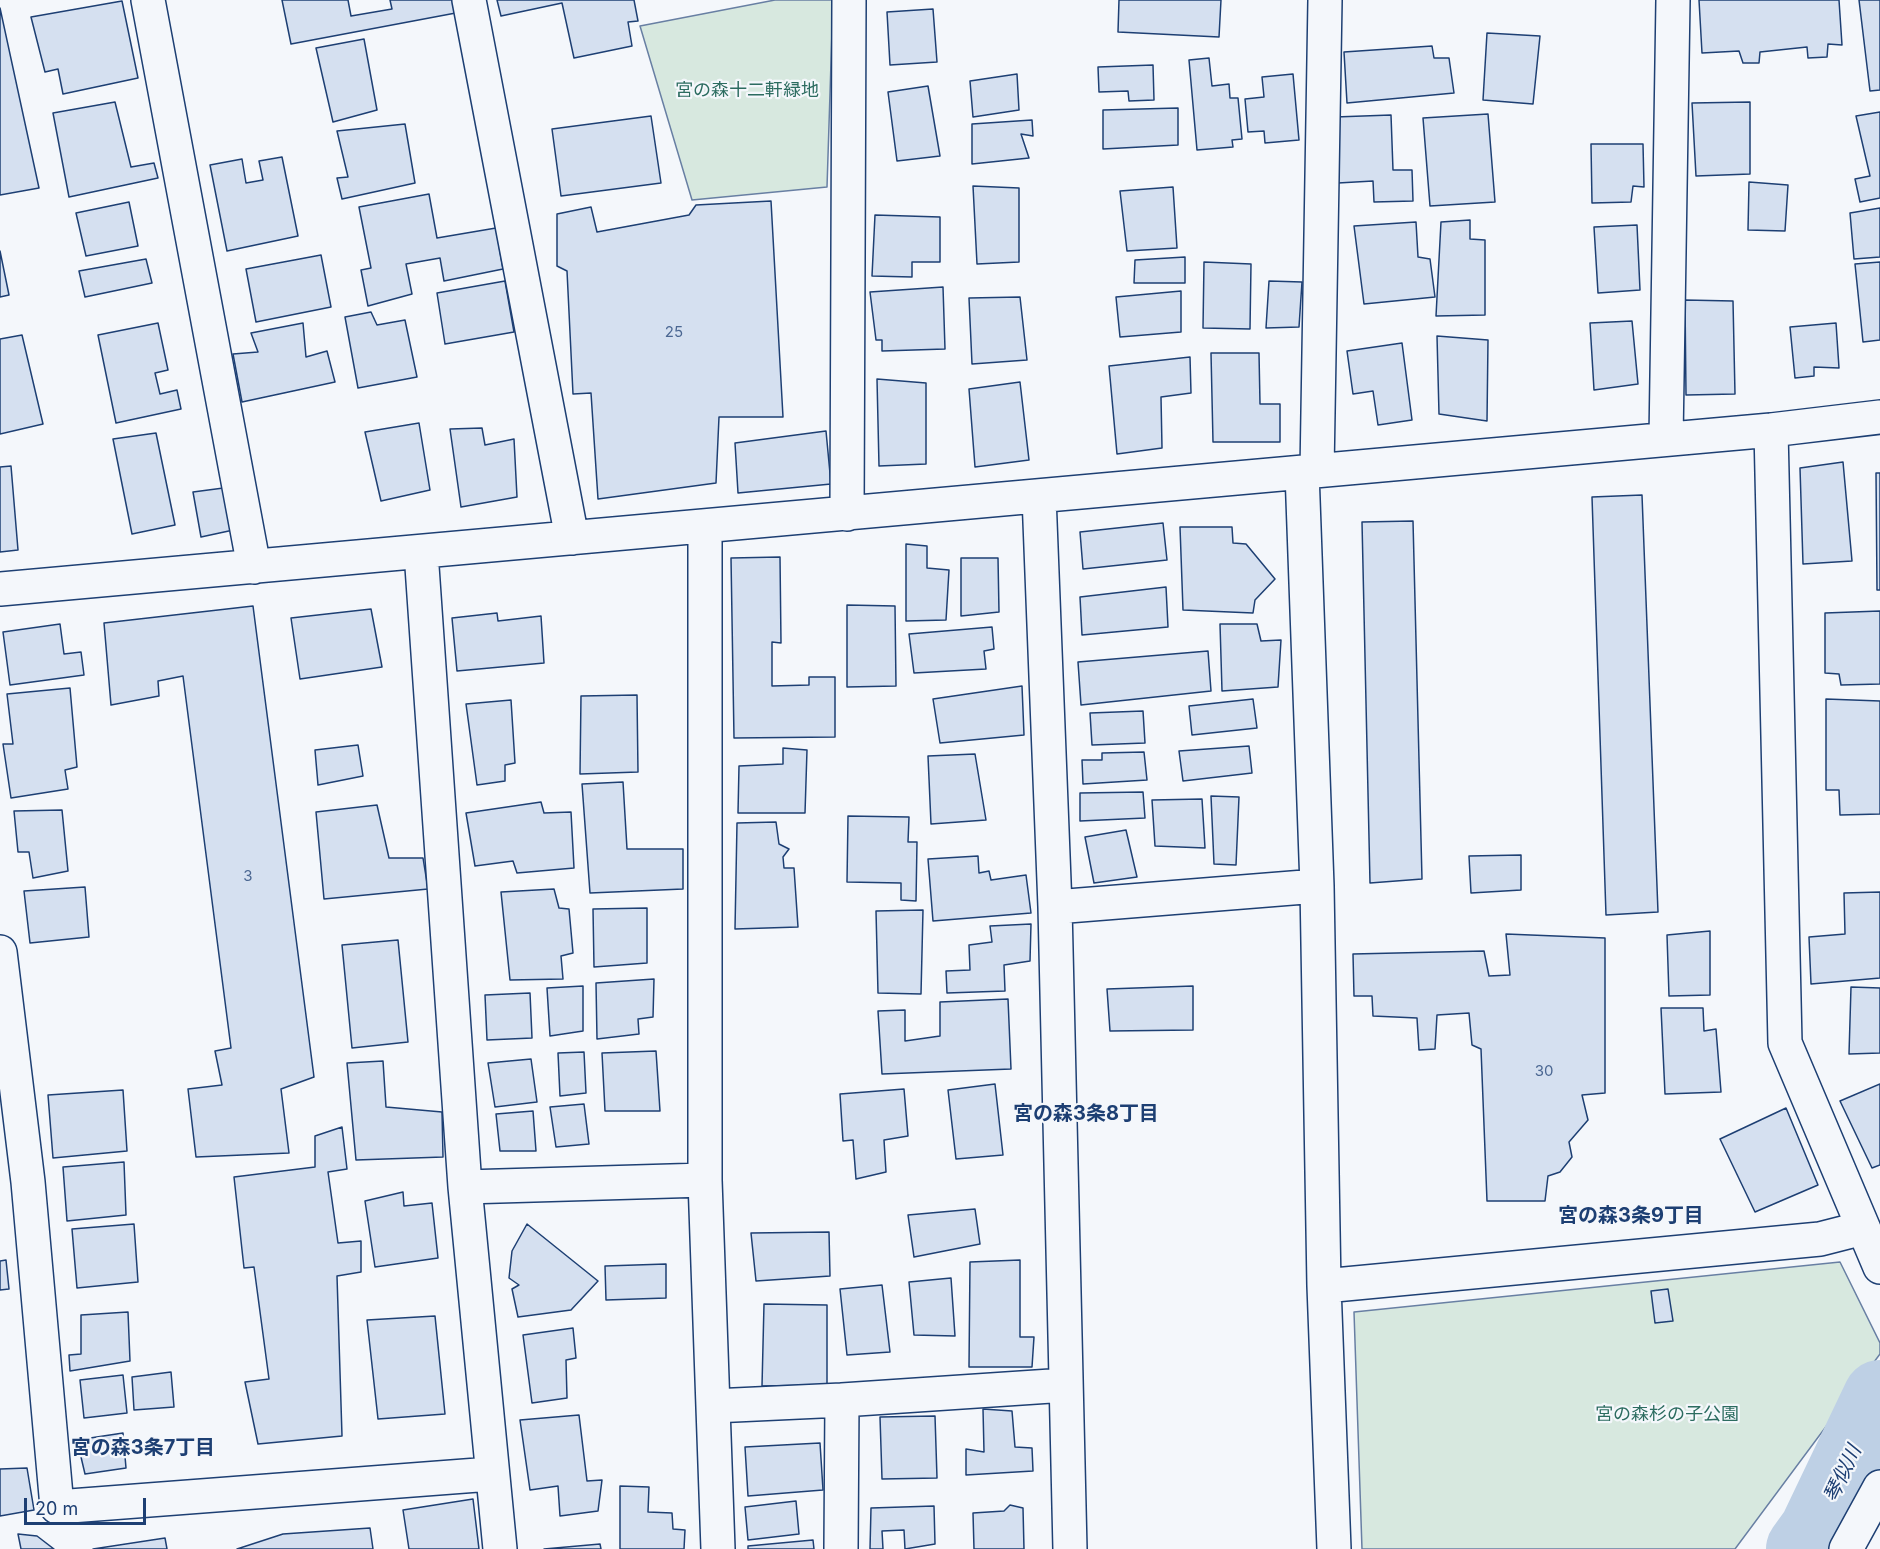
<!DOCTYPE html>
<meta charset="utf-8">
<style>
body{margin:0}
#map{position:relative;width:1880px;height:1549px;overflow:hidden;background:#f4f7fb;font-family:Inter,sans-serif}
canvas{display:block}
.scale{position:absolute;left:24px;top:1498px;width:122px;height:27px;box-sizing:border-box;border:3px solid #1d3f73;border-top:0;padding-left:8px;font-size:18px;line-height:21px;white-space:nowrap;color:#1d3f73;-webkit-text-stroke:4px #f4f7fb;paint-order:stroke}
</style>
<div id="map">
<canvas width="1880" height="1549"></canvas>
<div class="scale">20 m</div>
</div>
<script>
const context = document.querySelector('canvas').getContext('2d');
context.lineJoin = 'round';
function fill(path, color) { context.fillStyle = color; context.fill(path, 'evenodd'); }
function strokePath(path, color, width, dash) { context.strokeStyle = color; context.lineWidth = width; context.lineCap = dash ? 'butt' : 'round'; context.setLineDash(dash || []); context.stroke(path); }
function write(font, color, halo, rows, align = 'center') {
  context.font = font + ' Inter,"Noto Sans JP",sans-serif'; context.lineWidth = 4.5; context.setLineDash([]); context.textBaseline = 'middle'; context.strokeStyle = halo; context.fillStyle = color; for (const [text, x, y, turn = 0] of rows) {
    context.save(); context.translate(x, y); context.rotate((+turn || 0) * Math.PI / 180); context.textAlign = isNaN(turn) ? turn : align; if (halo) context.strokeText(text, 0, 0); context.fillText(text, 0, 0); context.restore();
  }
}
const green = new Path2D(`
 M775 0H833L827 187 692 200 640 26Z
 M1840 1262 1880 1343V1354L1735 1549H1362L1354 1312Z`);
fill(green, '#d7e8df');
strokePath(green, '#687fa3', 1.5);
strokePath(new Path2D(`
 M1803 1549 1816 1531 1880 1397`), '#bed0e5', 74);
const building = new Path2D(`
 M282 0H348L351 16 392 9 390 0H459L461 12 291 44Z
 M497 0H634L638 21 628 22 632 46 574 58 562 3 501 16Z
 M1119 0H1221L1219 37 1118 32Z
 M1699 0H1839L1842 45 1828 44 1827 57 1808 58 1807 47 1760 52 1759 63H1743L1739 51 1702 53Z
 M1859 0H1880V90L1870 91Z
 M122 1 138 78 63 94 58 69 45 72 31 17Z
 M0 8 39 188 0 195Z
 M933 9 937 62 890 65 887 12Z
 M1487 33 1540 36 1533 104 1483 100Z
 M364 39 377 110 333 122 316 48Z
 M1432 46 1434 58H1449L1454 93 1347 103 1344 52Z
 M1209 58 1212 86 1229 84 1230 98H1238L1242 139 1232 140 1233 147 1197 150 1189 60Z
 M1153 65 1154 100 1129 101 1128 91 1099 92 1098 67Z
 M1017 74 1019 110 973 117 970 81Z
 M1293 74 1299 140 1265 143 1264 131 1248 132 1245 99 1264 97 1262 77Z
 M928 86 940 156 897 161 888 92Z
 M115 102 131 167 154 163 158 178 69 197 53 113Z
 M1750 102V174L1696 176 1692 103Z
 M1178 108V145L1103 149V110Z
 M1880 112V198L1860 202 1855 179 1870 176 1856 116Z
 M1488 114 1495 202 1430 206 1423 118Z
 M1391 115 1393 170H1412L1413 201 1374 202 1373 181 1338 183 1335 117Z
 M651 116 661 183 561 196 552 129Z
 M1032 120 1033 136 1021 134 1029 158 972 164V124Z
 M405 124 415 183 342 199 337 178 348 177 337 131Z
 M1591 144H1643L1644 187 1633 186 1631 202 1592 203Z
 M282 157 298 236 227 251 210 165 242 159 246 183 263 180 259 161Z
 M1749 182 1788 185 1785 231 1748 230Z
 M973 186 1019 188V262L977 264Z
 M1173 187 1177 248 1127 251 1120 191Z
 M429 194 437 238 496 228 503 269 444 281 440 258 406 264 412 294 368 306 361 270 371 268 359 207Z
 M771 201 783 417H719L716 483 598 499 591 393 573 394 567 271 557 266V214L591 207 597 232 689 215 696 205Z
 M129 202 138 246 86 256 76 213Z
 M1880 208V257L1854 259 1850 213Z
 M875 215 940 217V262H912V277L872 276Z
 M1470 220V239L1485 240V315L1436 316 1441 222Z
 M1416 222 1418 257 1430 259 1435 297 1364 304 1354 226Z
 M1637 225 1640 290 1598 293 1594 227Z
 M0 251 9 295 0 297Z
 M321 255 331 307 256 322 246 269Z
 M1185 257V283H1134L1135 260Z
 M146 259 152 283 85 297 79 271Z
 M1204 262 1251 264 1250 329 1203 328Z
 M1880 262V340L1863 342 1855 264Z
 M505 281 514 332 445 344 437 293Z
 M1269 281 1302 282 1299 327 1266 328Z
 M943 287 945 349 882 351V340H876L870 292Z
 M1181 291V332L1120 337 1116 297Z
 M1020 297 1027 360 972 364 969 298Z
 M1685 300 1733 301 1735 394 1686 395Z
 M371 312 377 325 405 320 417 377 358 388 345 317Z
 M1632 321 1638 384 1594 390 1590 323Z
 M158 323 168 370 155 373 160 394 177 390 181 409 116 423 98 335Z
 M303 323 306 357 327 351 335 382 242 402 233 354 258 352 251 333Z
 M1836 323 1839 368 1814 367V376L1795 378 1790 327Z
 M22 335 43 424 0 434V339Z
 M1437 336 1488 340 1487 421 1439 414Z
 M1402 343 1412 420 1378 425 1373 391 1353 394 1347 351Z
 M1211 353H1259L1260 404H1280V442H1213Z
 M1190 357 1191 393 1161 397 1162 448 1117 454 1109 366Z
 M877 379 926 383V464L879 466Z
 M1020 382 1029 460 975 467 969 389Z
 M419 423 430 490 381 501 365 432Z
 M482 428 485 445 514 439 517 497 461 507 450 429Z
 M826 431 831 484 738 493 735 443Z
 M156 433 175 525 132 534 113 439Z
 M1843 462 1852 561 1803 564 1800 468Z
 M11 466 18 550 0 552V467Z
 M1876 473H1880V590H1877Z
 M231 487 238 529 201 537 193 492Z
 M1642 495 1658 912 1606 915 1592 497Z
 M1413 521 1422 879 1370 883 1362 522Z
 M1163 523 1167 560 1083 569 1080 532Z
 M1180 527H1232L1233 543 1246 544 1275 579 1255 600 1253 613 1183 610Z
 M906 544 927 546V568L949 570 946 620 906 621Z
 M780 557 781 643 772 642V686L809 685V677H835V737L734 738 731 558Z
 M961 558H998L999 612 961 616Z
 M1166 587 1168 627 1082 635 1080 597Z
 M847 605 895 606 896 686 847 687Z
 M253 606 314 1077 281 1089 289 1153 196 1157 188 1089 222 1085 215 1051 231 1048 183 676 158 681 159 696 111 705 104 623Z
 M371 609 382 667 300 679 291 618Z
 M1880 611V684L1841 685 1839 674 1825 673V613Z
 M497 613 498 621 541 616 544 663 457 671 452 618Z
 M60 624 64 654 81 652 84 675 10 685 3 632Z
 M1220 624H1257L1261 641 1281 640 1278 687 1222 691Z
 M992 627 994 649 984 651 986 669 914 673 909 634Z
 M1208 651 1211 691 1081 705 1078 662Z
 M1022 686 1024 735 940 743 933 699Z
 M70 688 77 767 65 770 68 789 11 798 3 744H13L7 694Z
 M637 695 638 772 580 774 581 696Z
 M1253 699 1257 728 1192 735 1189 706Z
 M1826 699 1880 701V814L1840 815 1839 790H1826Z
 M511 700 515 763 505 765V781L477 785 466 704Z
 M1143 711 1145 743 1092 745 1090 713Z
 M358 745 363 776 318 785 315 750Z
 M1249 746 1252 773 1183 781 1179 751Z
 M783 748 807 750 805 813H738L739 766 783 764Z
 M1144 752 1147 780 1083 784 1082 760H1102V753Z
 M975 754 986 820 931 824 928 756Z
 M623 782 627 849H683V889L590 893 582 784Z
 M1143 792 1145 818 1080 821V793Z
 M1211 796 1239 797 1236 865 1214 864Z
 M1202 799 1205 848 1155 846 1152 800Z
 M541 802 544 813 571 812 574 868 517 873 513 861 475 866 466 813Z
 M377 805 389 858H423L428 889 324 899 316 812Z
 M62 810 68 871 33 878 29 852H18L14 811Z
 M848 816 909 817 908 842H917L916 901 901 900V883L847 882Z
 M776 822 779 844 789 849 783 857 784 868H794L798 927 735 929 737 823Z
 M1126 830 1137 877 1094 883 1085 837Z
 M1521 855V890L1471 893 1469 856Z
 M978 856 979 873 989 871 991 880 1026 875 1031 913 933 921 928 859Z
 M85 887 89 937 30 943 24 891Z
 M554 889 559 908 569 909 573 953 561 956 563 979 510 980 501 892Z
 M1880 892V978L1811 984 1809 937 1845 934 1844 893Z
 M647 908V963L594 967 593 909Z
 M923 910 921 994 878 993 876 911Z
 M1031 924 1030 961 1004 965 1005 991 947 993 946 971 970 970 969 945 992 942 990 926Z
 M1710 931V995L1669 996 1667 935Z
 M1506 934 1605 938V1093L1582 1095 1588 1120 1569 1142 1572 1157 1560 1172 1548 1176 1545 1201H1487L1481 1049 1472 1045 1469 1013 1437 1015 1435 1049 1419 1050 1417 1018 1373 1016 1372 996H1354L1353 954 1484 951 1489 976 1510 975Z
 M398 940 408 1042 352 1048 342 945Z
 M654 979 653 1017 638 1019 639 1034 597 1039 596 983Z
 M583 986V1031L550 1036 547 988Z
 M1193 986V1030L1110 1031 1107 989Z
 M1851 987 1880 988V1053L1849 1054Z
 M530 993 532 1038 487 1040 485 995Z
 M1008 999 1011 1069 882 1074 878 1011 905 1010V1041L940 1036V1002Z
 M1661 1008H1703L1704 1031 1716 1029 1721 1092 1665 1094Z
 M656 1051 660 1111H605L602 1053Z
 M584 1052 586 1093 560 1096 558 1053Z
 M531 1059 537 1102 495 1107 488 1063Z
 M383 1061 386 1107 442 1112 443 1157 356 1160 347 1063Z
 M995 1084 1003 1155 956 1159 948 1090Z
 M1880 1084V1165L1872 1168 1840 1101Z
 M904 1089 908 1136 884 1140 886 1172 856 1179 853 1140 843 1141 840 1094Z
 M123 1090 127 1151 53 1158 48 1095Z
 M584 1104 589 1144 556 1147 550 1107Z
 M1786 1108 1818 1185 1755 1212 1720 1139Z
 M533 1111 536 1151H500L496 1114Z
 M342 1127 347 1169 328 1172 338 1243 361 1241V1272L337 1276 342 1436 258 1444 245 1382 269 1379 254 1267 244 1268 234 1177 315 1167V1136Z
 M124 1162 126 1215 67 1221 63 1167Z
 M403 1192 404 1206 432 1203 438 1258 375 1267 365 1201Z
 M975 1209 980 1244 914 1257 908 1215Z
 M134 1224 138 1282 77 1288 72 1229Z
 M527 1224 598 1281 571 1310 518 1317 512 1289 519 1285 509 1278 512 1251Z
 M829 1232 830 1276 756 1281 751 1233Z
 M6 1260 9 1289 0 1290V1261Z
 M1020 1260V1337H1034L1032 1367H969L970 1262Z
 M666 1264V1298L606 1300 605 1266Z
 M951 1278 955 1336 914 1335 909 1282Z
 M882 1285 890 1352 847 1355 840 1289Z
 M1668 1289 1673 1321 1655 1323 1651 1291Z
 M764 1304 827 1305V1385L762 1386Z
 M128 1312 130 1361 70 1371 69 1355 81 1354V1315Z
 M435 1316 445 1414 378 1419 367 1320Z
 M573 1328 576 1358 566 1360 567 1398 532 1403 523 1335Z
 M171 1372 174 1407 134 1410 132 1377Z
 M123 1375 127 1413 84 1418 80 1380Z
 M983 1409 1012 1411 1015 1447 1032 1448 1033 1471 966 1475V1449L984 1452Z
 M579 1415 587 1481 602 1480 598 1511 560 1516 558 1486 530 1490 520 1420Z
 M935 1416 937 1478 882 1479 880 1417Z
 M123 1433 126 1468 85 1474 77 1440Z
 M820 1443 823 1490 748 1496 745 1447Z
 M27 1468 34 1510 0 1516V1469Z
 M620 1486 649 1487 648 1512 672 1513 673 1529 685 1530 684 1549H620Z
 M473 1499 479 1549H409L403 1510Z
 M796 1501 799 1534 748 1540 745 1507Z
 M1010 1505 1023 1508 1024 1549H974L973 1513 1004 1511Z
 M934 1506 935 1544 905 1549 904 1530 882 1531 883 1549H870L871 1508Z
 M370 1528 373 1549H237L283 1534Z
 M18 1534 37 1536 54 1549H21Z
 M165 1538 167 1549H93Z
 M813 1540 814 1549H748V1546Z
 M600 1544 601 1549H544Z`);
fill(building, '#d5e0f0');
strokePath(building, '#1d3f73', 1.5);
const street = new Path2D(`
 M148 0 254 567
 M469 0 572 538
 M1771 430 1785 1043 1880 1267
 M1666 439 1673 0
 M1317 471 1325 0
 M1302 472 1317 886 1324 1286 1334 1549
 M1039 496 1055 907 1070 1549
 M847 514 849 0
 M705 526V1180L718 1549
 M421 552 465 1187 500 1549
 M0 589 1771 430 1880 417
 M1055 907 1317 886
 M0 952 28 1182 57 1507 491 1474
 M465 1187 705 1180
 M1324 1286 1820 1239 1863 1228
 M713 1406 842 1400
 M841 1549 842 1400 1066 1385
 M1846 1549 1880 1487`);
strokePath(street, '#1d3f73', 36);
strokePath(street, '#f4f7fb', 33);
write('15px', '#4b6792', null, [
 ["25",674,332],
 ["3",248,876],
 ["30",1544,1071]
]);
write('18px', '#2c6c60', '#f4f7fb', [
 ["宮の森十二軒緑地",747,91],
 ["宮の森杉の子公園",1667,1415]
]);
write('bold 20px', '#1d3f73', '#f4f7fb', [
 ["宮の森3条8丁目",1086,1114],
 ["宮の森3条9丁目",1631,1216],
 ["宮の森3条7丁目",143,1448]
]);
write('italic 20px', '#1d3f73', '#f4f7fb', [
 ["琴似川",1843,1474,-65]
]);
</script>
